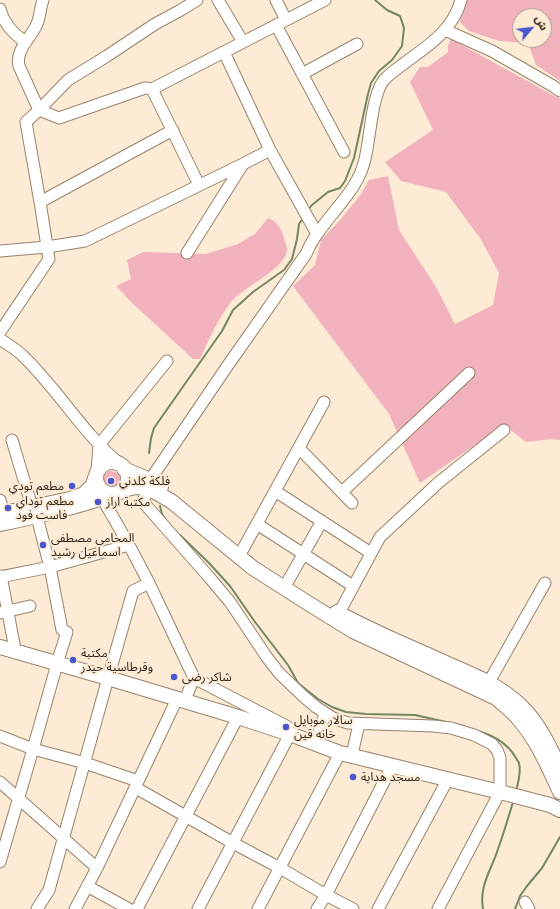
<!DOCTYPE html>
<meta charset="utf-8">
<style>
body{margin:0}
#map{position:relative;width:560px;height:909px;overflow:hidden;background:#fdebd6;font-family:Quicksand,"Noto Sans Arabic",sans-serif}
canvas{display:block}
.north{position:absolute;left:512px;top:8px;width:40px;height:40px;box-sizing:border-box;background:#fdebd6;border:1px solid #a79988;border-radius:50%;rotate:62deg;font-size:11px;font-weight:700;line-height:16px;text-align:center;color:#261e14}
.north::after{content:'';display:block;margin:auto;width:14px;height:18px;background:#4a57cc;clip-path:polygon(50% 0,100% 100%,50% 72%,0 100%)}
</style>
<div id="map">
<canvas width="560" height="909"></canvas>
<div class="north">ش</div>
</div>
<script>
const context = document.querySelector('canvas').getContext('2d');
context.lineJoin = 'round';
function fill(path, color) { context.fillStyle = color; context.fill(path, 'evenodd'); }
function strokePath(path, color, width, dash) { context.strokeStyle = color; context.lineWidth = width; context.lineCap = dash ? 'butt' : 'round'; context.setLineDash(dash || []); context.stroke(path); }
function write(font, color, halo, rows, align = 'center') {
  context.font = font + ' Quicksand,"Noto Sans Arabic",sans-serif'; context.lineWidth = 4; context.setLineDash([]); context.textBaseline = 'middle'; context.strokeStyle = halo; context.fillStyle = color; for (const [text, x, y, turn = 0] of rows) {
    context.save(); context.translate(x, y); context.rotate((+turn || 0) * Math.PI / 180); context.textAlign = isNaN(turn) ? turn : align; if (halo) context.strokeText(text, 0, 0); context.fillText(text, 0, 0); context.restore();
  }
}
fill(new Path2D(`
 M463 0H560V81L536 65 528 43 499 41 469 31 460 22ZM520 16H544V40H520Z
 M451 39 560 99V440L553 439 526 442 504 425 420 483 389 414 293 286 315 265 321 240 341 219 361 194 369 180 388 176 399 230 436 287 455 324 493 305 499 273 480 238 446 192 401 181 385 162 433 130 410 82 420 67H428L448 52V46Z
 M268 218C278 222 281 228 284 238 285 241 287 247 287 250 285 270 244 286 231 302 218 319 209 339 200 359H193L132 303 116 286 131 279 127 260 143 252 206 254 238 244 255 234Z
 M101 481a10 10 0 1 1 20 0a10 10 0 1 1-20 0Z`), '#f2b2bd');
strokePath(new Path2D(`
 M308 210 312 205 328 192 340 188 345 181 354 158 368 94 371 83 379 71 392 60 402 46 404 28 400 16 387 10 375 0
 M149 453 151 438 154 428 222 331 233 310 253 292 284 270 292 259 297 239 299 224 304 217
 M160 506 162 514 165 519
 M180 535 209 563 230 586 255 622 288 665 298 683 318 699 332 707 346 712 366 714 415 715 464 726
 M475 730C492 735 507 742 516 758 517 760 518 761 519 763 521 771 518 784 516 791
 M483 909C479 887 490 872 497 852 503 835 508 819 513 802
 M515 909 520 896 527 886 542 868 560 837`), '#738860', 2);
const minor = new Path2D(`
 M43 0C40 8 40 17 37 24 31 38 15 50 19 66L39 110 59 118 145 88 152 89 325 0
 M218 0 243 42
 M276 0 286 20
 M0 9C4 24 13 33 25 42
 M276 25 344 152
 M445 30 492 51 553 86 560 91
 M224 52 270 150 317 234
 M302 74 357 44
 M152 89 199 185
 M40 202 173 130
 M0 251 47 247 85 241 243 164 270 150
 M187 253 243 164
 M0 332 49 259 40 202 26 122 39 110 68 80 107 56 155 24 181 10 197 0
 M0 339C7 344 16 349 22 355 58 389 83 434 121 465
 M12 440 32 507
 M299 448 352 503
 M97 472 99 445 167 361
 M150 480 226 368 306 254C309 247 313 239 318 233 334 209 359 188 365 159 370 139 372 94 384 80 390 73 398 68 406 62 429 45 453 30 461 0
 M98 486 102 498 129 545 149 583 194 678 288 727
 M148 488 143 502 209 577 230 602 266 656 279 673 303 696 316 707 333 718 348 723 433 726 451 728 474 735 492 744 497 750 500 758V786
 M275 491 371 553
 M342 492 469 373
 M0 500 4 513
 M37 517 50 567 62 630 67 632 59 657
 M257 524 353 586
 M243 549 324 402
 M1 576 14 644
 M0 577 50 567 129 545
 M288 581 322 521
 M0 613 30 606
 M339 613 380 537 438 483 504 430
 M110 672 133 591 149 583
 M489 682 545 583
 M187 695 194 678
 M0 736 33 749 85 763 138 781
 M317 738 325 714
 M353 750 359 724
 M0 782 97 868
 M136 788 233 843 280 868 326 895 353 909
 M0 862 33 749 57 664
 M87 886 129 909
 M525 902 529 909
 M37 909 49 890 108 678
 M75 909 97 868 177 699
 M137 909 238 717
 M198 909 290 734
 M258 909 340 753
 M317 909 326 895 392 766
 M378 909 448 779
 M438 909 500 792`);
const major = new Path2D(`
 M96 478a16 16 0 1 1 32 0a16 16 0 1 1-32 0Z
 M124 469 150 480 161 487
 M123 490 136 487 148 488 171 501 253 568 311 605 353 631 496 698C503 704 511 710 517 717 536 738 548 766 560 792
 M0 514 70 499 84 494 93 485 95 478
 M0 524C37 516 75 508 110 495
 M337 612C373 632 411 647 448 664 474 675 501 686 522 707 539 724 550 747 560 769
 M0 647 108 678 238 717 290 734 340 753 504 793 550 805 560 810`);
strokePath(minor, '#98836b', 13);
strokePath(major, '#98836b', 16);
strokePath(minor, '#fff', 11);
strokePath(major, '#fff', 14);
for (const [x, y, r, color] of [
 [111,481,4,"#4a57cc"],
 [72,486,4,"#4a57cc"],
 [98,502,4,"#4a57cc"],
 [8,508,4,"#4a57cc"],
 [43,545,4,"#4a57cc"],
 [73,660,4,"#4a57cc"],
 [174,677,4,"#4a57cc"],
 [286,727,4,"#4a57cc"],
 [353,777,4,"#4a57cc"]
]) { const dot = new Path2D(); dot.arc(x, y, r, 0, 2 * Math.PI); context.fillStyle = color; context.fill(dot); strokePath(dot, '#fdebd6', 1.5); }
write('12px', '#261e14', '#fdebd6', [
 ["فلكة كلدني",119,481],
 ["مطعم تودي",64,486,"right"],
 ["مطعم توداي",16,501],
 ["فاست فود",16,515],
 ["مكتبة اراز",106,502],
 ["المحامي مصطفى",51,538],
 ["اسماعيل رشيد",51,552],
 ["مكتبة",81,653],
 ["وقرطاسية حيدر",81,667],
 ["شاكر رضى",182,677],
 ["سالار موبايل",294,720],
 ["خانه قين",294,734],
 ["مسجد هداية",361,777]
], 'left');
</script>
